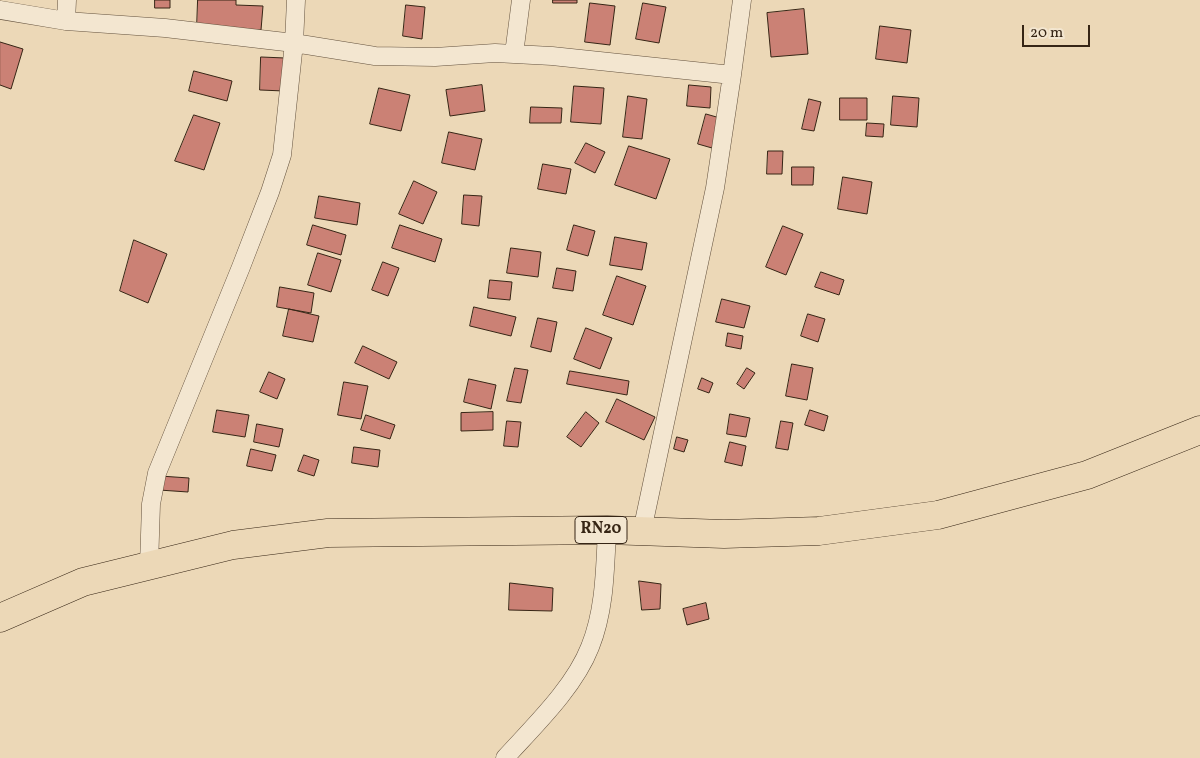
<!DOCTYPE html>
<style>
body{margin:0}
#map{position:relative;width:1200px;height:758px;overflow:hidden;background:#ecd8b7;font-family:Vollkorn,serif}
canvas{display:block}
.scale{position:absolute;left:1022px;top:25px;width:68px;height:22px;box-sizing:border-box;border:2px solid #362515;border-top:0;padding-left:6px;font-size:15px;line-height:18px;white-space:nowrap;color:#362515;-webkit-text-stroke:4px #f3e6d0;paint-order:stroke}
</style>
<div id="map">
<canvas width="1200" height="758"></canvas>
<div class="scale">20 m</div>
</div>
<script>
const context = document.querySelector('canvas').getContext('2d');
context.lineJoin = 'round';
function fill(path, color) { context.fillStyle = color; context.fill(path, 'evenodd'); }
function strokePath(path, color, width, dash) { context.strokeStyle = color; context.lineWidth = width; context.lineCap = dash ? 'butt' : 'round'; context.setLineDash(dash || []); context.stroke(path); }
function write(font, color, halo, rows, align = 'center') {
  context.font = font + ' Vollkorn,serif'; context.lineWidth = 4.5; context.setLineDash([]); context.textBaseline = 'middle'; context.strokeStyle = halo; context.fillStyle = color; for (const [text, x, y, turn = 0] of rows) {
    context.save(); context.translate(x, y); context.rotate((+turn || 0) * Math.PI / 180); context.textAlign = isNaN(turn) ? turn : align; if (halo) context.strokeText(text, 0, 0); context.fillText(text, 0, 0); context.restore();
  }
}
const building = new Path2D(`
 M155 0H170V8H155Z
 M198 0H236V5L263 6 261 30 197 27Z
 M553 0H577V3H553Z
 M590 3 615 6 610 45 585 42Z
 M643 3 666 7 659 43 636 39Z
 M406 5 425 7 422 39 403 36Z
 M804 9 808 54 771 57 767 13Z
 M880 26 911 30 907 63 876 59Z
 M0 42 23 49 11 89 0 85Z
 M261 57 285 58 284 91 260 90Z
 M194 71 232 81 227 101 189 91Z
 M482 85 485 111 450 116 446 90Z
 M689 85 711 87 710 108 687 106Z
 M574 86 604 88 601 124 571 122Z
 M379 88 410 95 401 131 370 124Z
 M628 96 647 99 642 139 623 137Z
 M893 96 919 98 917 127 891 125Z
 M840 98H867V120H840Z
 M809 99 821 102 814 131 802 129Z
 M531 107 562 108 561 123H530Z
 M706 114 720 118 712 148 698 144Z
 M194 115 220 123 204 170 175 161Z
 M867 123 884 124 883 137 866 136Z
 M449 132 482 139 475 170 442 163Z
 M586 143 605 152 595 173 575 163Z
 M629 146 670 159 656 199 615 185Z
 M768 151H783L782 174H767Z
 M543 164 571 169 566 194 538 189Z
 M792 167H814L813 185H792Z
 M843 177 872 182 867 214 838 209Z
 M414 181 437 192 423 224 399 214Z
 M464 195 482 196 479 226 462 224Z
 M319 196 360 203 357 225 315 218Z
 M313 225 346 235 341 255 307 245Z
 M400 225 442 239 435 262 392 248Z
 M574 225 595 231 588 256 567 250Z
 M783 226 803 234 786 275 766 267Z
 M615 237 647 243 642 270 610 265Z
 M134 240 167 254 148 303 120 291Z
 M511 248 541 252 538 277 507 273Z
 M318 253 341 260 331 292 308 285Z
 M383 262 399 268 388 296 372 290Z
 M557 268 576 271 573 291 553 288Z
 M821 272 844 280 839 295 815 287Z
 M617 276 646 286 633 325 603 315Z
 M490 280 512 282 510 300 488 298Z
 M280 287 314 293 311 313 277 307Z
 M722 299 750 306 744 328 716 322Z
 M474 307 516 317 511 336 470 326Z
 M289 309 319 316 313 342 283 336Z
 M808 314 825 319 818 342 801 336Z
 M538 318 557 322 551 352 531 347Z
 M586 328 612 338 600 369 574 359Z
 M728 333 743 336 741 349 726 346Z
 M363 346 397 362 389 379 355 363Z
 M792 364 813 368 807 400 786 396Z
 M515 368 528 370 521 403 507 401Z
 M747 368 755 373 744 389 737 384Z
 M570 371 629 381 627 395 567 384Z
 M269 372 285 379 277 399 260 392Z
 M702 378 713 383 709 393 698 389Z
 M469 379 496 385 491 409 464 402Z
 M344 382 368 386 361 419 338 415Z
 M617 399 655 417 644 440 606 422Z
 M217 410 249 415 245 437 213 432Z
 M810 410 828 416 824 431 805 425Z
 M493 412V430L461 431V413Z
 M586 412 599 423 581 447 567 437Z
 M730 414 750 418 746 437 727 434Z
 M366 415 395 425 390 439 361 430Z
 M507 421 521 422 518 447 504 446Z
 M781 421 793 423 788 450 776 448Z
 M257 424 283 429 279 447 254 442Z
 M677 437 688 440 684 452 674 449Z
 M730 442 746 446 742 466 725 462Z
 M354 447 380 450 378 467 352 463Z
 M251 449 276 455 272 471 247 466Z
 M304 455 319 460 314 476 298 471Z
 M160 476 189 478 188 492 159 490Z
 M639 581 661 584 660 609 642 610Z
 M510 583 553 588 552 611 509 610Z
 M706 603 709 619 687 625 683 609Z`);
fill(building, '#cb8175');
strokePath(building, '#362515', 1);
const street = new Path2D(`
 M0 10 66 21 165 28 294 43 375 56 435 57 495 53 552 56 732 75
 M66 21 67 0
 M514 54 521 0
 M642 531 715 188 732 75 742 0
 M149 566 151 504 157 473 241 267 270 192 282 155 294 43 296 0
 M505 758C534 726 574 688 590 647 605 610 605 569 607 530`);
const primary = new Path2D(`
 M0 618 83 582 233 545 328 533 607 530 724 534 819 531 938 515 1087 475 1200 430`);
strokePath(street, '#64523e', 19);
strokePath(primary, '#362515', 29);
strokePath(street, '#f3e6d0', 18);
strokePath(primary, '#ecd8b7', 28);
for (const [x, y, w] of [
 [601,530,52]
]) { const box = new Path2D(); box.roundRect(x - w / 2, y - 13.5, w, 27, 4); context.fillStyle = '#f3e6d0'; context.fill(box); strokePath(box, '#362515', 1); }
write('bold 16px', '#362515', null, [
 ["RN20",601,530]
]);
</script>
